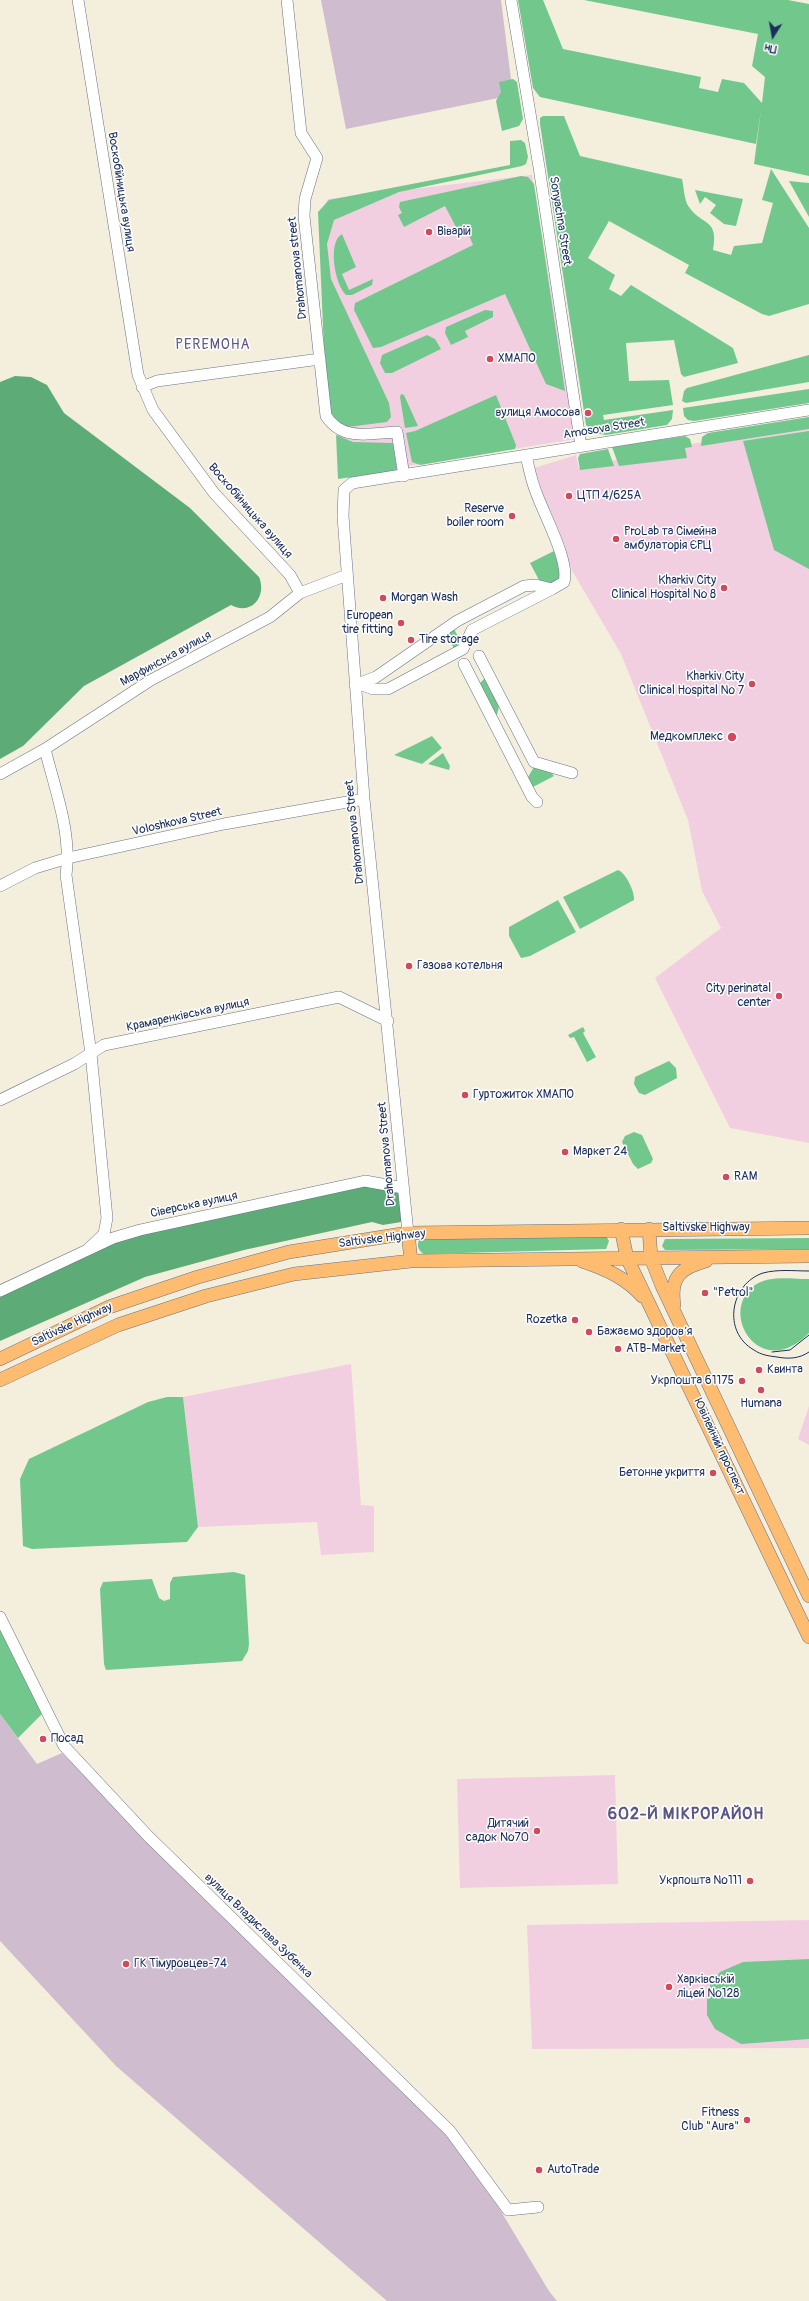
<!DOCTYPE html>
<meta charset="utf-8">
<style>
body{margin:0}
#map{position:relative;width:809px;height:2301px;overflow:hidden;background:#f4efdd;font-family:Pangolin,sans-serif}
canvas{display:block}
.north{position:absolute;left:753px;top:16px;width:40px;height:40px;-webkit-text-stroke:3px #fff;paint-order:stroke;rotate:191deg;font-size:11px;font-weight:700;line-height:16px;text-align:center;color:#1b2f5e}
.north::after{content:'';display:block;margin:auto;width:14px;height:18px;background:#1b2f5e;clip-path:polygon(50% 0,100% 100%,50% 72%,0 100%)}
</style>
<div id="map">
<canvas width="809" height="2301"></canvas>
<div class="north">Пн</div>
</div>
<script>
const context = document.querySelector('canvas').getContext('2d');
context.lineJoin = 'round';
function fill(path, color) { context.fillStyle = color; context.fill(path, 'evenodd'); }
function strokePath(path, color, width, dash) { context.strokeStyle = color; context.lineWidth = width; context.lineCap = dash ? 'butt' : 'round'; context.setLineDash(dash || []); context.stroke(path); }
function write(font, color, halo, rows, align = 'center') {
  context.font = font + ' Pangolin,sans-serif'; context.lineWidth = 3; context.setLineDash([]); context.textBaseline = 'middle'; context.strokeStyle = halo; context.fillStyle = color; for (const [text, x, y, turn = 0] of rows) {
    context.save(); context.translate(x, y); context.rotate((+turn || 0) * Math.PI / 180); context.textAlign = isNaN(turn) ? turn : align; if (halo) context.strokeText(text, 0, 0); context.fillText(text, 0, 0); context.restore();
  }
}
fill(new Path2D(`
 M532 175 576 439 340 477 320 212 328 199Z
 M809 427V1143L730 1128 655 978 721 928 702 891 688 820 621 654 567 562 534 468 576 455 579 468 683 445Z
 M351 1364 361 1505 374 1506V1552L321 1555 317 1522 198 1527 183 1397Z
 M809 1406V1445L798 1439Z
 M615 1775 618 1884 460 1888 457 1779Z
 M809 1920V2048L532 2049 527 1925Z`), '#f2cfe0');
fill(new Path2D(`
 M321 0H501L513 95 346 129Z
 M0 1714 37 1764 62 1753 183 1876 442 2130 499 2208 549 2291 557 2301H387L116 2066 0 1941Z`), '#cfbdcf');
fill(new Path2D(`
 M518 0H543L563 49 701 77 699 88 718 92 722 79 744 83 762 103 765 77 752 66 758 34 584 0H788L809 4V176L754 164 761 110 756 144 540 97 533 88Z
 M513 79 517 82 523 119 519 126 502 131 496 101 501 92 499 82Z
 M543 116H564L580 156 682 179C684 187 684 201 689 207 702 226 719 218 713 250L731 255 734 246 762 243 773 203 762 200 771 169 809 228V304L769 316 762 314 685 273 689 265 609 221 588 258 615 275 609 289 621 296 631 285 733 348 738 363 684 377 681 374 674 340 626 343 629 381 669 380 673 405 603 415 604 420 673 410 672 419 667 425 606 435 595 433 586 425 540 124V118Z
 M521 140 525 143 528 157 526 164 522 166 399 192 334 220 327 244 331 279 389 403 391 417 387 422 340 428 331 412 324 350 318 212 329 200 510 165V141Z
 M521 176 528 177 534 184 565 391 546 384 505 294 381 347 373 348 354 310 355 303 473 245 465 226 457 229 445 206 404 227 398 215 402 213 399 207 400 202Z
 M789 181 809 183V217Z
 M695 190 743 199 736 226 724 224 710 213 716 205 705 197 700 204Z
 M342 234 356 267 342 274 349 290 373 279 372 285 352 295H346C335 285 327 242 342 234Z
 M485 310 493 311V317L465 331 468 337 451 345 445 333 446 327Z
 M427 335 435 339 441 349 392 373H385L380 363 382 355Z
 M809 355V382L686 403 682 401 684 391 687 388Z
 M809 389V403L694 421 688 420 684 416 683 408Z
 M401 394 404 395 418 426 405 428 400 397Z
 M496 395 516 445 515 449 420 465 412 462 406 433 415 431Z
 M809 417V429L701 446 702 437 708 433Z
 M809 431V569L774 550 743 441Z
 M336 435 353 442 393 443 397 471 338 479Z
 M685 436 690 439 692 447 685 448 687 458 619 466 612 447Z
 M608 449 614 466 580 470 578 458 580 454Z
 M554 551 562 576 554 585 540 582 530 563Z
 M454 629 462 644 454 649 447 634Z
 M485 678 500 703 496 718 479 684Z
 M432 736 442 748 422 764 394 755Z
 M443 753 450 766 449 770 428 764Z
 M535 765 549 770 554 776 531 788 527 779Z
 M618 870C626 873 635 892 634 900L580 929 563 897Z
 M558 900 576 932 530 956 521 958 509 936V927Z
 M583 1027 585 1031 583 1033 596 1057 587 1062 574 1037 570 1038 568 1035Z
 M669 1061 676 1068 677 1078 645 1095 639 1093 634 1084 635 1077Z
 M634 1132 642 1135 653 1159 651 1163 638 1169 633 1164 622 1142 625 1136Z
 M606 1236 609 1241 606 1249 424 1254C418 1251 416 1244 420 1239Z
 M809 1238V1249L665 1250 662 1246 665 1239Z
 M809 1279V1333C760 1383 717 1312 755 1285 769 1275 793 1279 809 1279Z
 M167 1397H183L198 1527 187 1542 32 1549 23 1546 20 1479 29 1459 148 1402Z
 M234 1572 245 1575 249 1644 248 1651 242 1661 106 1670 104 1664 100 1589 103 1582 152 1579 159 1598 164 1601 170 1599V1583L173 1577Z
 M0 1624 42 1714 18 1738 0 1714Z
 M809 1959V2039L741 2044 715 2029 707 2015V2001L710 1985 720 1972 743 1962Z`), '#72c88c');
fill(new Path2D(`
 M15 376 31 377 47 385 64 413 190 508 259 577C267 596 252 616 231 605L84 686 23 746 0 759V382Z
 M365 1181 403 1188 407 1221 383 1225 372 1222 244 1250 145 1277 0 1341V1291L113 1238Z`), '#5dac78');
const minor = new Path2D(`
 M78 0 138 375 153 410 214 493 290 575 300 593
 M287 0 301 133 317 158 305 199 304 216 326 416C343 442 370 433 397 432L404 476
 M511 0 539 167 581 446
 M142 387 157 381 320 359
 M479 656 534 762 572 773
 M464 664 532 797 537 802
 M360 684 373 689H388L463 649 472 630 552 589
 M355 685 376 677 457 621 524 586 536 585 552 589 564 582C570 561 543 513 536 492 531 480 529 467 526 456
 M45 749C55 790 72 833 66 875L91 1054 107 1218 104 1234 87 1250
 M0 774 45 749 151 680 270 617 300 593 347 575
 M0 886 35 868 68 858 224 824 364 799
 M0 1100 74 1064 104 1045 339 997 388 1021
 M408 1233 364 799 343 516 344 490 352 483 809 410
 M0 1291 113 1238 140 1230 365 1181 403 1188
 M0 1617 64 1746 148 1836 450 2131 508 2210 538 2207`);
const major = new Path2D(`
 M621 1229 627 1258 809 1637
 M649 1229 651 1258 662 1286 809 1596
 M408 1233 411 1261
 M582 1261C606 1269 626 1278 642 1296
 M674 1305C670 1277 680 1268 706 1261
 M0 1359 109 1307 198 1277 289 1252 408 1233 809 1228
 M0 1380 118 1325 206 1296 294 1274 411 1261 809 1256`);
strokePath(minor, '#67728a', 12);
strokePath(major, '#67728a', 14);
strokePath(minor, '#fff', 11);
strokePath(major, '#fdbc70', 13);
strokePath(new Path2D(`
 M809 1271C794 1271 778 1269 763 1273 730 1284 722 1332 754 1350 761 1355 769 1356 777 1357 788 1359 799 1359 809 1352
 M772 1352 790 1350 809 1335`), '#1b2f5e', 1);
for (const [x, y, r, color] of [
 [429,232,4,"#d1495b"],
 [490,359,4,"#d1495b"],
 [588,413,4,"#d1495b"],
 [569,496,4,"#d1495b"],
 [512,516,4,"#d1495b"],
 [616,539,4,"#d1495b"],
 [724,588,4,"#d1495b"],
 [383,598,4,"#d1495b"],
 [401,623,4,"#d1495b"],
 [411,640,4,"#d1495b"],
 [752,684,4,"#d1495b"],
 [732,737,5,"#d1495b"],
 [409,966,4,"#d1495b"],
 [779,996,4,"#d1495b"],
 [465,1095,4,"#d1495b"],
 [565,1152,4,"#d1495b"],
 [726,1177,4,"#d1495b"],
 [705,1293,4,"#d1495b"],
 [575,1320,4,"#d1495b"],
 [589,1332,4,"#d1495b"],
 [618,1349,4,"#d1495b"],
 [759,1370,4,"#d1495b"],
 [742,1381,4,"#d1495b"],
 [761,1390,4,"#d1495b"],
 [713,1473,4,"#d1495b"],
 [43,1739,4,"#d1495b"],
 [537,1831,4,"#d1495b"],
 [750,1881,4,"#d1495b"],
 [126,1964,4,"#d1495b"],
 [669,1987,4,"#d1495b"],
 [747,2120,4,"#d1495b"],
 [539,2170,4,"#d1495b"]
]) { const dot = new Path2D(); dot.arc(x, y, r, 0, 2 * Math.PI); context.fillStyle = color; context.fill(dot); strokePath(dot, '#fff', 1.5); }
write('12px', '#1b2f5e', '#fff', [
 ["Воскобійницька вулиця",121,192,81],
 ["Sonyachna Street",560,221,81],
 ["Drahomanova street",298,268,-96],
 ["Amosova Street",604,429,-9],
 ["Воскобійницька вулиця",250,511,49],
 ["Марфинська вулиця",166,659,-29],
 ["Voloshkova Street",177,822,-13],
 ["Drahomanova Street",355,832,-96],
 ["Крамаренківська вулиця",188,1015,-12],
 ["Drahomanova Street",387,1154,-95],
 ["Сіверська вулиця",194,1205,-12],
 ["Saltivske Highway",706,1228],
 ["Saltivske Highway",382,1239,-7],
 ["Saltivske Highway",72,1325,-25],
 ["Ювілейний проспект",719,1447,65],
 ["вулиця Владислава Зубенка",258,1926,44]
]);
write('12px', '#1b2f5e', '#fff', [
 ["Віварій",437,232],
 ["ХМАПО",498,359],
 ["вулиця Амосова",580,413,"right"],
 ["ЦТП 4/625А",577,496],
 ["Reserve",504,509,"right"],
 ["boiler room",504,523,"right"],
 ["ProLab та Сімейна",624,532],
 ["амбулаторія ЄРЦ",624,546],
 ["Kharkiv City",716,581,"right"],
 ["Clinical Hospital № 8",716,595,"right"],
 ["Morgan Wash",391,598],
 ["European",393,616,"right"],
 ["tire fitting",393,630,"right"],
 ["Tire storage",419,640],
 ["Kharkiv City",744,677,"right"],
 ["Clinical Hospital № 7",744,691,"right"],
 ["Медкомплекс",723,737,"right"],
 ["Газова котельня",417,966],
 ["City perinatal",771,989,"right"],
 ["center",771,1003,"right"],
 ["Гуртожиток ХМАПО",473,1095],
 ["Маркет 24",573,1152],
 ["RAM",734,1177],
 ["\"Petrol\"",713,1293],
 ["Rozetka",567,1320,"right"],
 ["Бажаємо здоровʼя",597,1332],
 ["ATB-Market",626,1349],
 ["Квинта",767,1370],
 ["Укрпошта 61175",734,1381,"right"],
 ["Humana",761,1404,"center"],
 ["Бетонне укриття",705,1473,"right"],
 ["Посад",51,1739],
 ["Дитячий",529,1824,"right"],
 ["садок №70",529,1838,"right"],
 ["Укрпошта №111",742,1881,"right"],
 ["ГК Тімуровцев-74",134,1964],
 ["Харківській",677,1980],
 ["ліцей №128",677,1994],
 ["Fitness",739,2113,"right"],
 ["Club \"Aura\"",739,2127,"right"],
 ["AutoTrade",547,2170]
], 'left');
context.letterSpacing = '1px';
write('14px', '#5c5484', '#fff', [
 ["PEREMOHA",213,345]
]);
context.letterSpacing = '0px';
context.letterSpacing = '1px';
write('bold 16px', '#5c5484', '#fff', [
 ["602-Й МІКРОРАЙОН",686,1815]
]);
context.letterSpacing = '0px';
</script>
